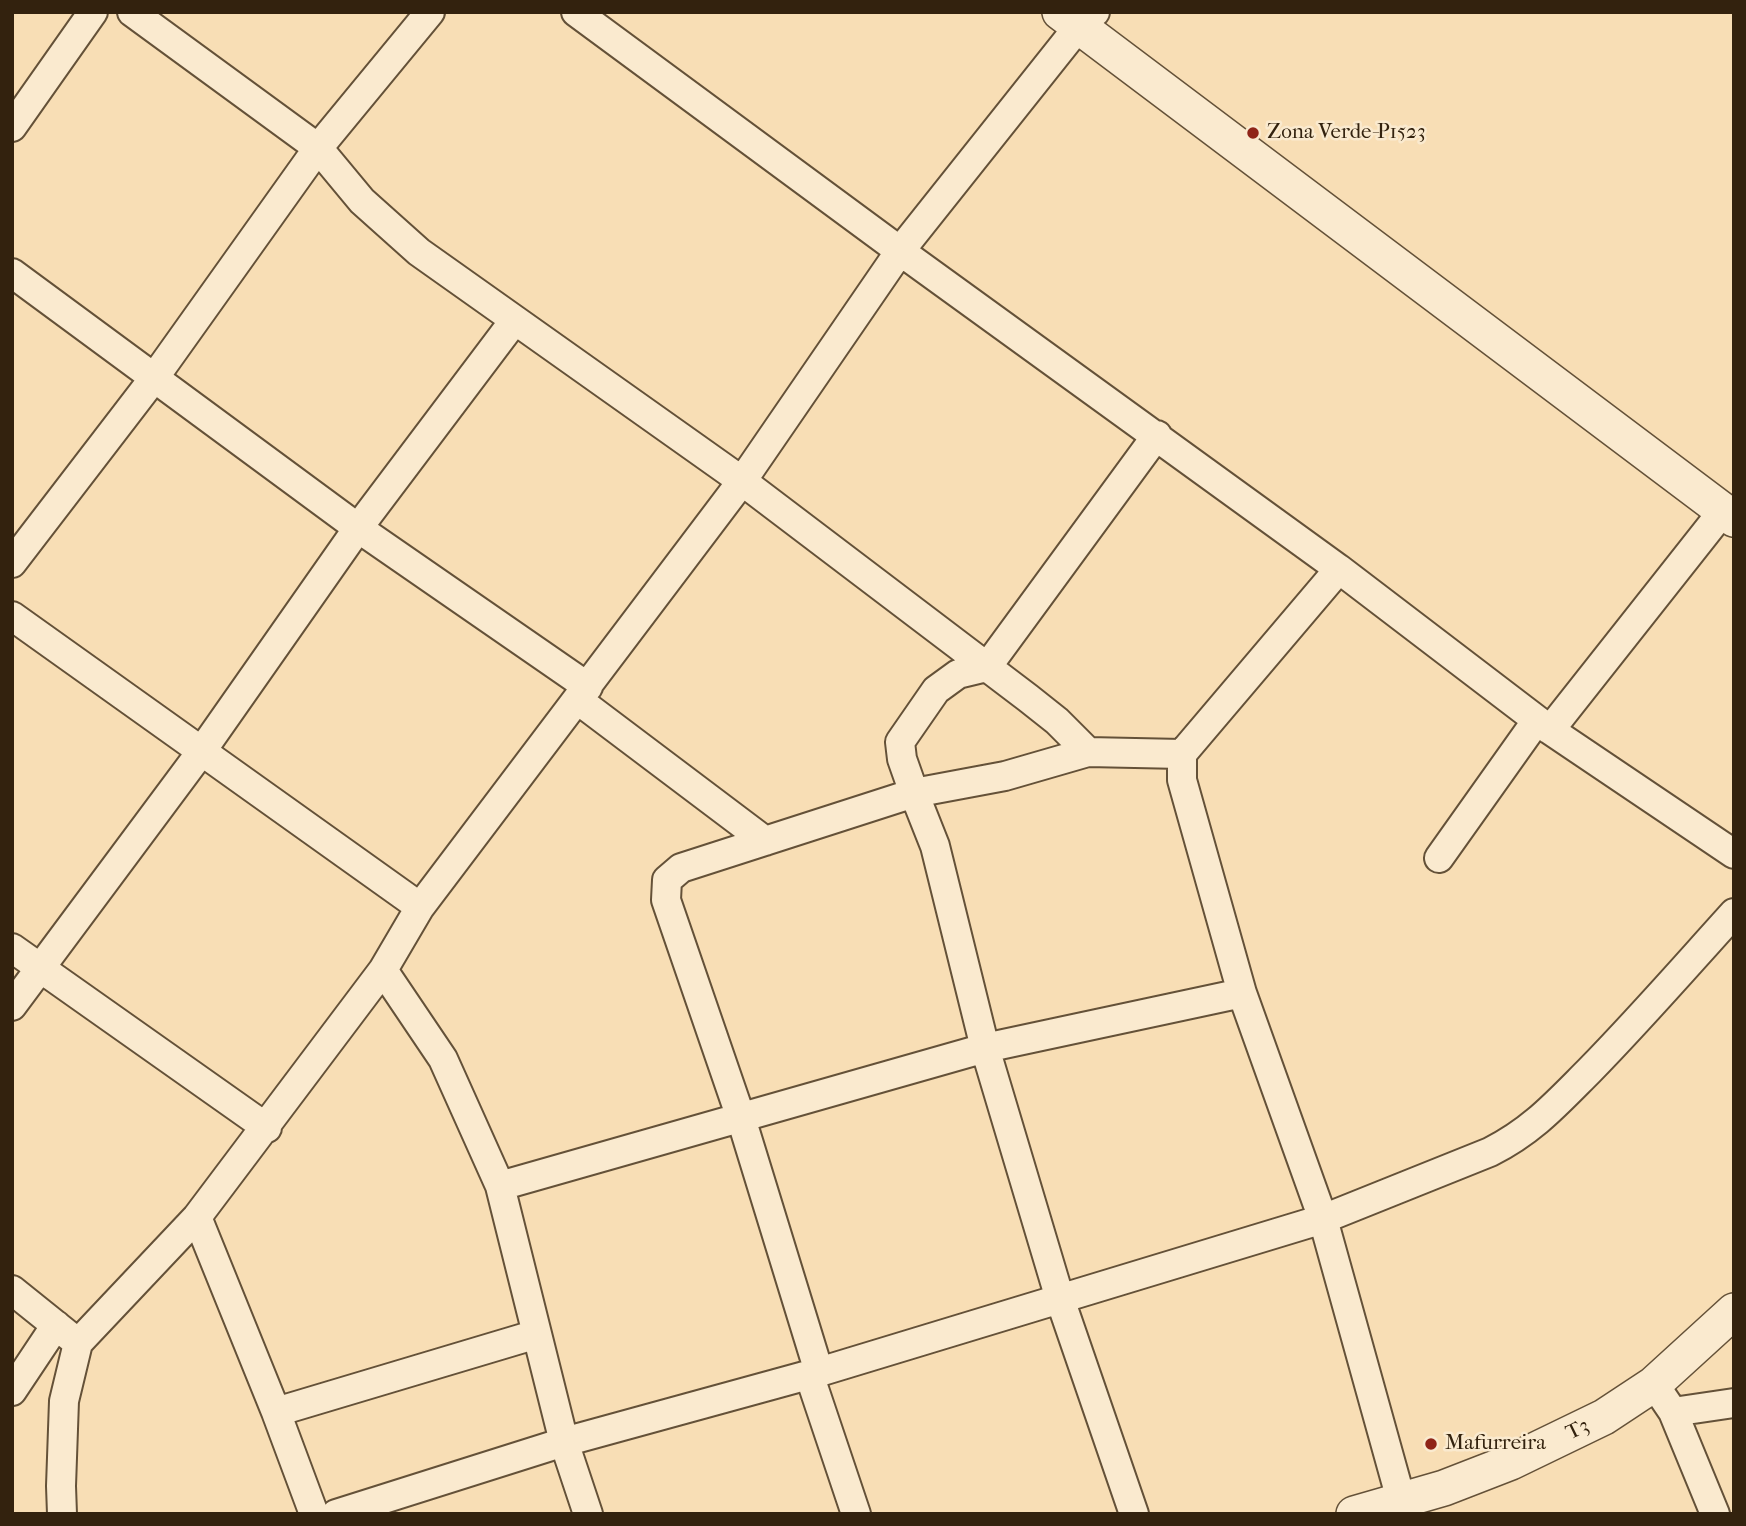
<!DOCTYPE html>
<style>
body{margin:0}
#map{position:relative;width:1746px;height:1526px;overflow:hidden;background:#f8deb5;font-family:"IM FELL French Canon",serif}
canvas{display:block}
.frame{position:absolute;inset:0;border:14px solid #33220e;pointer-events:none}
</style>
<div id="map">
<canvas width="1746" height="1526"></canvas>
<div class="frame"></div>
</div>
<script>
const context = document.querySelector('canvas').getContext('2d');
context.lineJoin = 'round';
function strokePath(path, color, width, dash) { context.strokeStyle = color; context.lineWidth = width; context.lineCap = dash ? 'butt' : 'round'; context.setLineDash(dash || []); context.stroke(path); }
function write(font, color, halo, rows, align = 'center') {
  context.font = font + ' "IM FELL French Canon",serif'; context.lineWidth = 5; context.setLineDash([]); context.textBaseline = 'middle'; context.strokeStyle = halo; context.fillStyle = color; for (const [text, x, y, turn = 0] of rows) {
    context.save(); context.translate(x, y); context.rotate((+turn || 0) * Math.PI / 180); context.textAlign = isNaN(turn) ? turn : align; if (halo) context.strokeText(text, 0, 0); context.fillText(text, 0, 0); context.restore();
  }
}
const minor = new Path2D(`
 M132 12 318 148 362 201 419 252 742 481 1028 698 1057 721 1088 752 1182 754
 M576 12 900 251 1339 569 1550 730 1734 854
 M12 127 93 12
 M12 273 358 528 588 687
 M12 563 154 378 318 148 430 12
 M1339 569 1182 754V780L1242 993 1323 1219 1405 1514
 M12 616 420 907
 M578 700 765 841
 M1550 730 1723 511
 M1439 858 1537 720
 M12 948 267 1128
 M383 970 443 1059 500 1186 564 1442 588 1514
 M12 1006 201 752 358 528 514 321
 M500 1186 985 1048 1242 993
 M197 1217 276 1412 314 1514
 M12 1290 78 1343
 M819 1372 741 1118 666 900 667 880 681 868 914 793 1005 776 1088 752
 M809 1374 856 1514
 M1654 1384 1673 1412 1715 1514
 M12 1391 56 1325
 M276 1412 537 1334
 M1673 1412 1734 1403
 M62 1514 61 1486 64 1401 78 1343 197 1217 383 970 420 907 742 481 900 251 1079 26 1095 12
 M336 1514 564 1442 819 1372 1323 1219 1490 1152C1532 1131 1556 1104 1589 1071 1639 1020 1686 966 1734 913
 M1134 1514 1060 1299 985 1048 935 846 914 793 902 759 900 742 936 690 958 674 987 667 1157 435`);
const tertiary = new Path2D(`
 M1060 12 1734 519
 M1354 1514 1444 1488 1511 1462 1604 1417 1654 1384 1734 1311`);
strokePath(minor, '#645138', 32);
strokePath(tertiary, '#645138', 38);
strokePath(minor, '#faeacf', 28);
strokePath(tertiary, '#faeacf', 35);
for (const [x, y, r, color] of [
 [1253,133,7,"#8f2418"],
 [1431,1444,7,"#8f2418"]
]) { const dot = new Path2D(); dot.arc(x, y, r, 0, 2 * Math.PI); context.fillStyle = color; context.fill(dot); strokePath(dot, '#faeacf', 2.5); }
write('21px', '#33220e', '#faeacf', [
 ["Zona Verde-P1523",1267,133],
 ["Mafurreira",1445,1444]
], 'left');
write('21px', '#33220e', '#faeacf', [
 ["T3",1578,1430,-26]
]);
</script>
